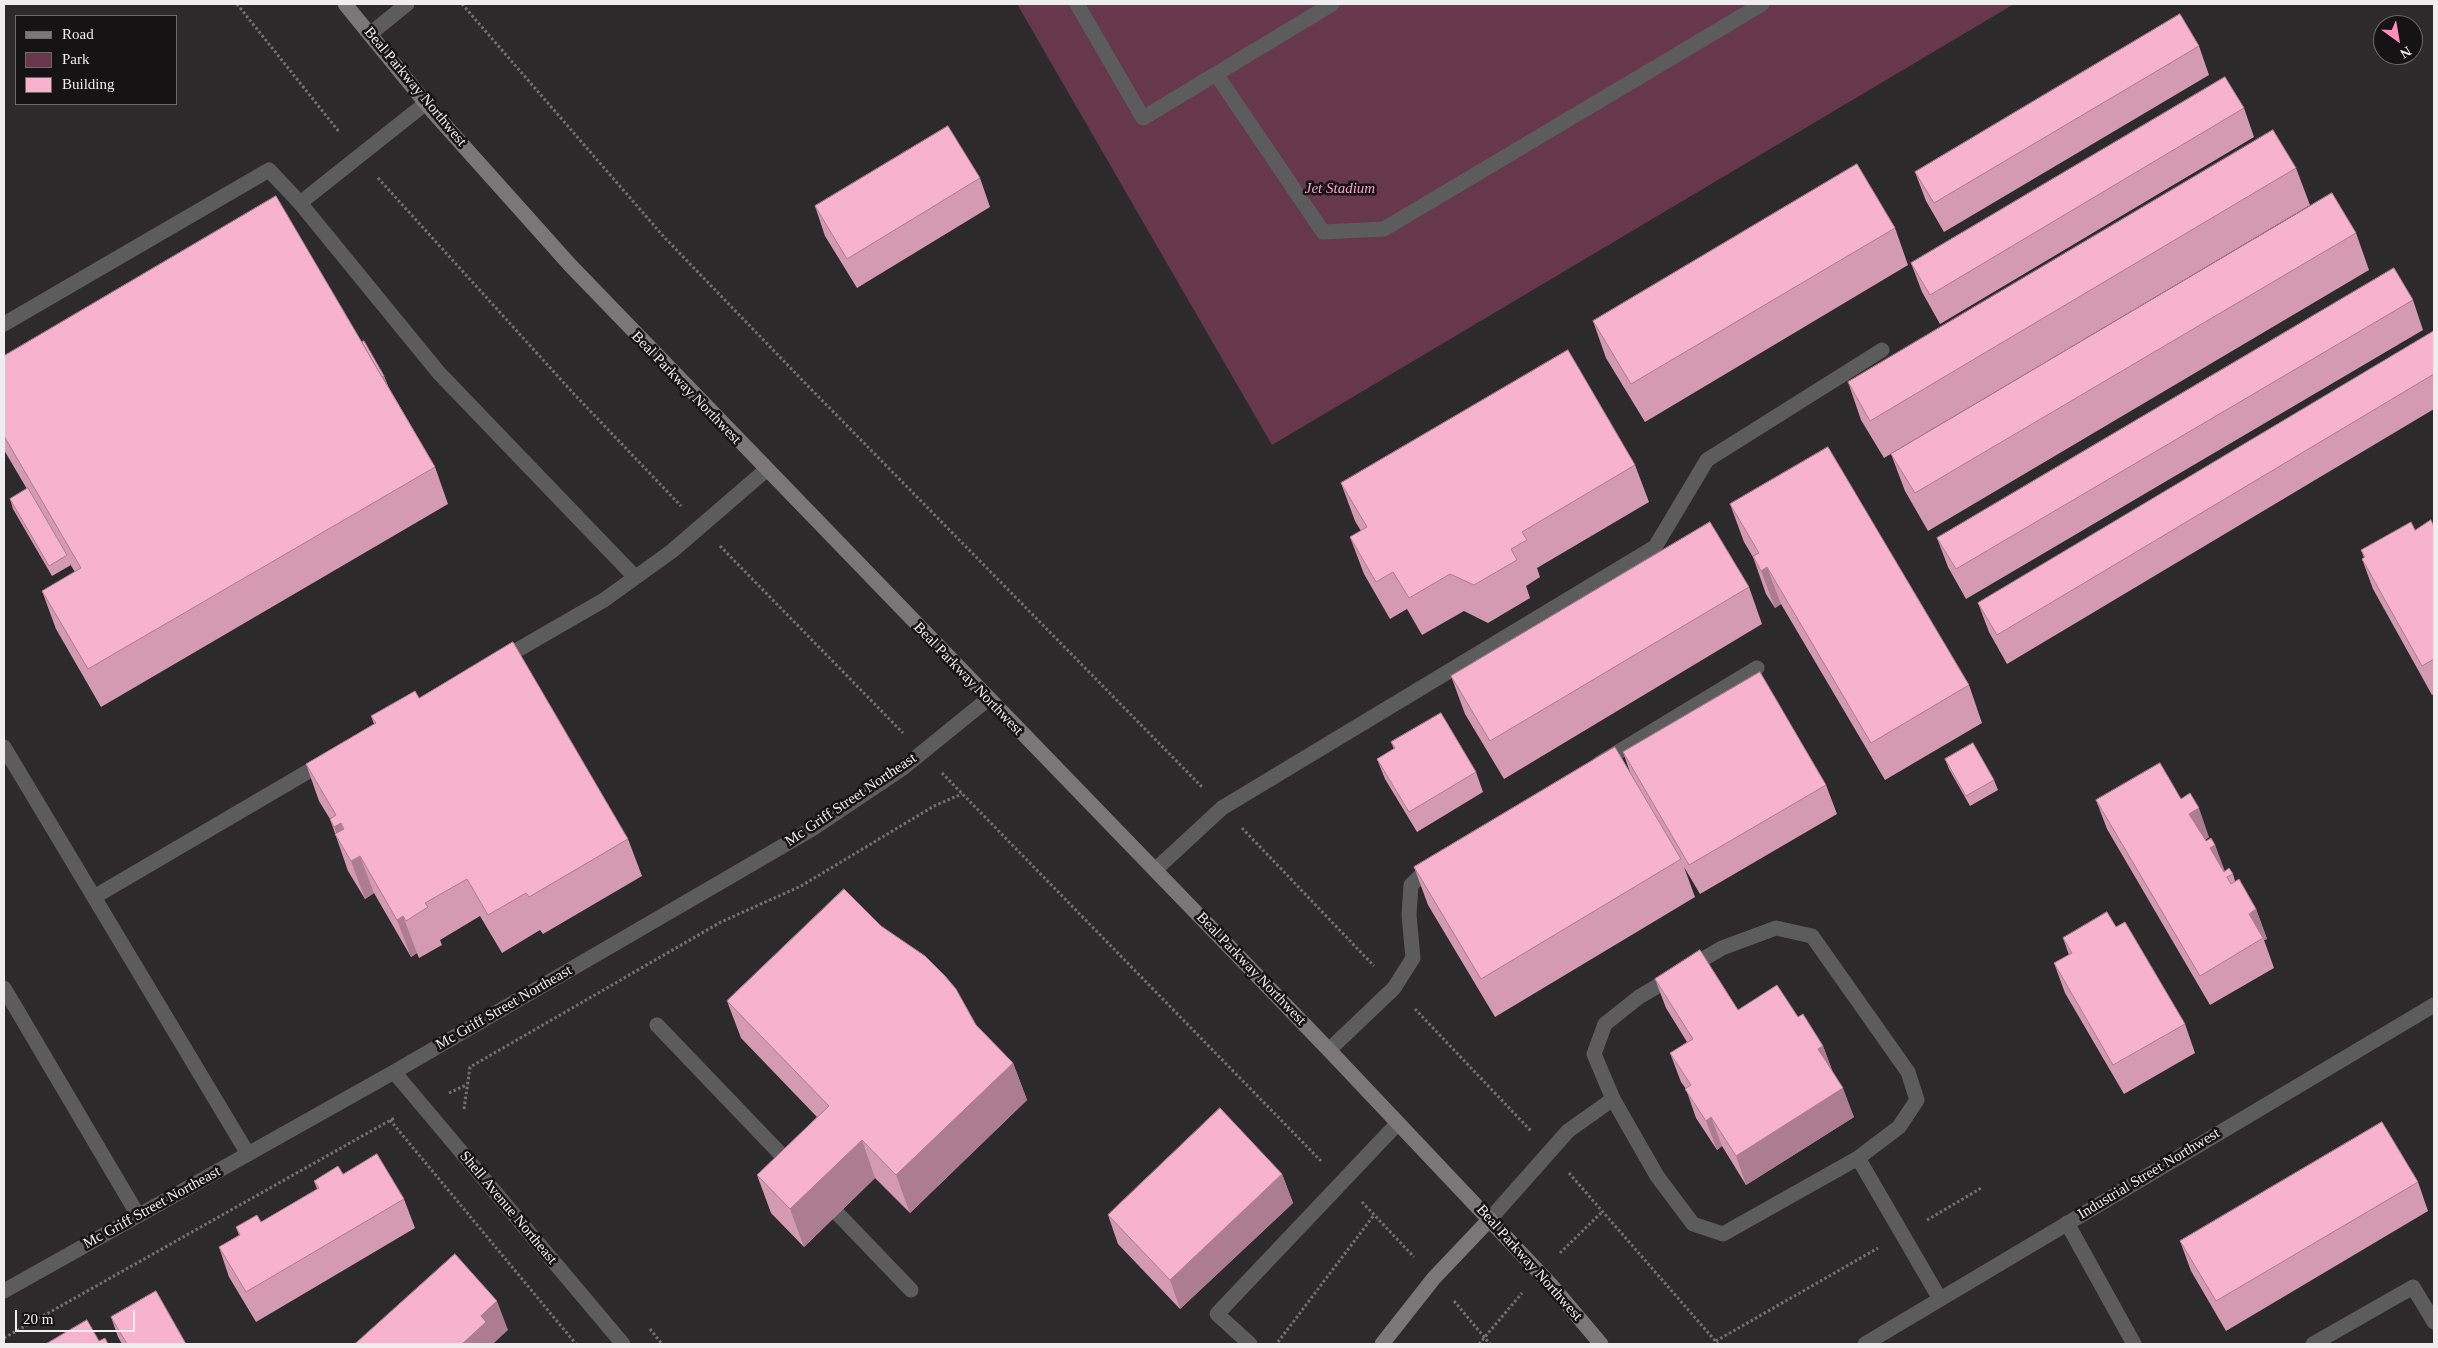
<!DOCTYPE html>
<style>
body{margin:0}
#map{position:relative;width:2438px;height:1348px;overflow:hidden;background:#2d2a2b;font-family:Georgia,serif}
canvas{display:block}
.frame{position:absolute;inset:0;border:5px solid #efedee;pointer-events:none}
.legend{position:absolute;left:15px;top:15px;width:162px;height:90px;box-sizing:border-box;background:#151314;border:1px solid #6c6a6b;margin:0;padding:6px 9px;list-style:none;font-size:15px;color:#efedee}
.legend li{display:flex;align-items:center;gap:10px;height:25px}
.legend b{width:25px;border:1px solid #6c6a6b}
.north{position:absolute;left:2373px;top:15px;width:50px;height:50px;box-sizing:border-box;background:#151314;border:1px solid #6c6a6b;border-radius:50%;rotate:148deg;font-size:14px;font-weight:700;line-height:20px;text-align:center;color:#efedee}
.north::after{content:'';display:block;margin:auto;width:18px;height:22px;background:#ff8ebb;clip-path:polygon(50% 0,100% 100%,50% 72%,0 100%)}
.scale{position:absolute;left:15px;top:1310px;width:120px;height:22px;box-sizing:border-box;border:2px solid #efedee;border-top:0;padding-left:6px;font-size:15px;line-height:18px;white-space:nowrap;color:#efedee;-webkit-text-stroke:4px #151314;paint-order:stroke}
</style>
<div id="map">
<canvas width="2438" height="1348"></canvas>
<div class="frame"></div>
<ul class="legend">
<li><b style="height:6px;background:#797778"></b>Road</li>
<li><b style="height:14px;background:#66384a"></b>Park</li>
<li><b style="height:14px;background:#f6b3cb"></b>Building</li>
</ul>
<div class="north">N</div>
<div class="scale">20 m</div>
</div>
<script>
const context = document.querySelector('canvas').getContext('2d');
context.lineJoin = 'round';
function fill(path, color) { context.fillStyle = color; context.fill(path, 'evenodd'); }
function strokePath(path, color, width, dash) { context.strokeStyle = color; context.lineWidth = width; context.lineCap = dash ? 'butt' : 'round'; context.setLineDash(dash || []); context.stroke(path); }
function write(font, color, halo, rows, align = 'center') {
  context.font = font + ' Georgia,serif'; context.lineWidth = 5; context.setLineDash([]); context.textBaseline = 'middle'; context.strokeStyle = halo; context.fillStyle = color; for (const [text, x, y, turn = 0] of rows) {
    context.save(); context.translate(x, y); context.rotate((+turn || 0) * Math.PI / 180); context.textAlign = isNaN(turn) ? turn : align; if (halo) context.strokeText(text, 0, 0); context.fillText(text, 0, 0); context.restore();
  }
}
fill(new Path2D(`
 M1017 4H2014L1272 445Z`), '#66384a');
strokePath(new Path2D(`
 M237 4 340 133
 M462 4 664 237 806 384 1203 788
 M378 178 574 394 681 506
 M720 546 903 733
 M942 773 1322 1162
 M1242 828 1374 966
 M1415 1009 1531 1131
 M449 1093 466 1085
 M464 1109 470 1067 721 922 801 886 934 806 962 794
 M390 1120 576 1344
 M1569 1173 1718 1344
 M1362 1202 1414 1257
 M1927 1220 1983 1187
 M1560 1253 1603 1211
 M1454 1301 1490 1344
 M650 1329 662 1344
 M4 1338 396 1117
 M1716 1341 1878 1248
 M1278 1342 1374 1215
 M1479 1344 1522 1293`), '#737172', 3, [2.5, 2.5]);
strokePath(new Path2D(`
 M1077 4 1143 118 1332 4
 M370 34 407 4
 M1216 74 1323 232 1384 229 1762 4
 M300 203 439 373 635 577
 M4 324 269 170 300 203 426 103
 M500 660 604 600 672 551 766 470
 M4 747 248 1154
 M1600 763 1757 668
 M1155 870 1222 808 1655 547 1707 460 1882 350
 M94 897 326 761
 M4 988 138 1215
 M657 1025 793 1167
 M1329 1050 1394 988 1413 958 1409 915 1411 885 1433 864
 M1613 1099 1594 1054 1605 1024 1639 997 1722 948 1776 928 1812 936 1908 1072 1917 1100 1899 1127 1858 1158
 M838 1214 911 1290
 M1490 1219 1568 1131 1613 1099 1657 1176 1693 1224 1723 1234 1858 1158 1940 1299
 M2067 1223 2134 1344
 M1250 1344 1217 1314 1398 1123
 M2313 1344 2413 1287 2434 1322`), '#5d5c5c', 15);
strokePath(new Path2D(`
 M394 1072 623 1344
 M4 1291 394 1072 812 829 903 768 988 699
 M1865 1344 2434 1005`), '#5d5c5c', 15);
strokePath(new Path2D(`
 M345 4 434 113 570 265 1329 1050 1552 1286 1601 1344
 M1382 1344 1434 1278 1490 1219`), '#797778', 15);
fill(new Path2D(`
 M2199 46 2209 75 1944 232 1926 201 1915 172Z
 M2244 108 2254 137 1940 324 1922 292 1911 263Z
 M2296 168 2310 205 1884 458 1861 420 1848 382Z
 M980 178 990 207 857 288 825 236 815 206Z
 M1895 228 1908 265 1645 422 1606 358 1593 321Z
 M2356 233 2369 270 1928 531 1905 491 1891 454Z
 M2413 300 2423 330 1966 599 1948 567 1937 538Z
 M2434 331V409L2007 664 1989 632 1978 603Z
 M362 342 384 376 388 386 435 467 448 504 101 707 56 629 42 591 75 572 70 564 71 565 52 576 13 509 10 499 27 489 4 450V356Z
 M1635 465 1649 502 1537 568 1540 577 1526 586 1530 598 1488 623 1464 611 1422 635 1407 609 1390 619 1364 574 1350 537 1361 531 1355 521 1341 483Z
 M1730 504 1969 685 1982 723 1885 780 1781 604 1775 608 1766 594 1753 557 1744 542Z
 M2434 527V694L2432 695 2373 589 2362 559 2364 558 2361 550 2415 530Z
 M1749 587 1762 624 1504 779 1465 714 1451 676Z
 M419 698 628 839 642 876 543 934 540 930 502 953 480 916 440 940 442 945 419 958 417 953 411 957 374 893 365 899 348 871 330 819 319 801 306 764 374 724 371 716Z
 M1391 742 1476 772 1483 792 1417 832 1385 779 1377 759 1394 749Z
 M1623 752 1826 785 1837 814 1700 894 1684 867 1695 897 1495 1017 1428 905 1414 867 1631 775Z
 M1945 759 1994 780 1998 790 1970 806 1949 769Z
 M2181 799 2209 837 2205 840 2206 841 2215 845 2224 871 2233 874 2235 881 2256 909 2267 939 2264 940 2274 968 2210 1005 2107 829 2096 800Z
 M2116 927 2185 1024 2195 1053 2124 1094 2065 993 2054 963 2069 955 2063 938Z
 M1655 979 1738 1010 1798 1017 1823 1046 1833 1073 1854 1117 1746 1185 1722 1146 1717 1150 1696 1118 1686 1089 1681 1082 1670 1053 1687 1042 1666 1008Z
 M727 1001 976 1025 1013 1063 1027 1100 910 1213 875 1178 804 1247 771 1213 757 1175 817 1117 741 1038Z
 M343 1174 404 1199 415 1228 256 1322 229 1277 219 1247 239 1235 236 1227 261 1222 317 1189 314 1181Z
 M1282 1174 1293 1203 1180 1309 1118 1244 1108 1215Z
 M2418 1182 2428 1211 2226 1331 2191 1271 2180 1241Z
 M111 1317 186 1344H122L118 1337Z`), '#d49aaf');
fill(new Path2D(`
 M384 376 388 386 382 390 378 380Z
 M1767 567 1781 604 1775 608 1761 571Z
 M2199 808 2209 837 2200 843 2189 814Z
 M341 823 354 860 360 856 374 893 365 899 351 861 339 841 334 827Z
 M2215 845 2226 874 2220 877 2210 848Z
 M2256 909 2267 939 2264 940 2249 914Z
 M403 916 417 953 411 957 397 920Z
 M1823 1046 1834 1075 1818 1049Z
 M1013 1063 1027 1100 910 1213 896 1175Z
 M1843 1088 1854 1117 1746 1185 1736 1156Z
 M1711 1117 1722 1146 1717 1150 1706 1121Z
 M862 1140 875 1178 804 1247 790 1209Z
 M1282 1174 1293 1203 1180 1309 1170 1280Z
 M497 1301 508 1330 494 1343V1344H462L481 1316Z`), '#ac7d8e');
const building = new Path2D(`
 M2180 14 2199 46 1934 203 1915 172Z
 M2225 77 2244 108 1930 295 1911 263Z
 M948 126 980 178 847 259 815 206Z
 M2273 130 2296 168 1870 421 1848 382Z
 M1857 164 1895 228 1631 384 1593 321Z
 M2332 193 2356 233 1915 493 1891 454Z
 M276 196 435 467 88 669 42 591 81 568 4 436V356Z
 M2394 268 2413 300 1956 569 1937 538Z
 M2434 331V374L1997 635 1978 603Z
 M364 341 384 376 382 377 362 342Z
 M1568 350 1635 465 1522 532 1527 540 1511 549 1517 560 1474 585 1450 574 1409 598 1393 572 1376 582 1350 537 1367 527 1341 483Z
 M1828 447 1969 685 1871 743 1767 567 1761 571 1753 556 1759 553 1730 504Z
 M28 488 67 555 49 566 10 499Z
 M2431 520 2434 527V659L2422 666 2362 559 2365 557 2361 550 2411 522 2415 530Z
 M1710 522 1749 587 1490 741 1451 676Z
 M513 642 628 839 529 897 526 893 488 915 467 879 425 903 428 907 406 921 403 916 397 920 360 856 351 861 335 834 344 829 341 823 334 827 330 819 336 815 306 764 376 723 371 716 415 691 419 698Z
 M1760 672 1826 785 1689 865 1623 752Z
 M1441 713 1476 772 1409 812 1377 759 1395 748 1391 742Z
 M1973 743 1994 780 1966 796 1945 759Z
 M1615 747 1681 859 1481 979 1414 867Z
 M2160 763 2181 799 2190 793 2199 808 2189 814 2206 841 2211 838 2215 845 2210 848 2224 872 2229 868 2233 874 2227 877 2231 884 2239 879 2256 909 2249 914 2263 938 2200 976 2096 800Z
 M844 889 881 926 925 956 945 976 956 989 976 1025 1013 1063 896 1175 862 1140 790 1209 757 1175 829 1106 727 1001Z
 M2107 912 2116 927 2125 922 2185 1024 2113 1065 2054 963 2072 953 2063 938Z
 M1700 950 1738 1010 1777 985 1798 1017 1803 1014 1823 1046 1818 1049 1843 1088 1736 1156 1711 1117 1706 1121 1685 1089 1691 1085 1670 1053 1693 1039 1655 979Z
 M1220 1108 1282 1174 1170 1280 1108 1215Z
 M2382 1122 2418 1182 2216 1301 2180 1241Z
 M377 1154 404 1199 246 1292 219 1247 240 1235 236 1227 257 1215 261 1222 319 1188 314 1181 338 1166 343 1174Z
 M455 1254 497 1301 481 1316 486 1322 462 1344H355Z
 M156 1291 186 1344H127L111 1317Z
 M87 1320 99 1341 105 1338 108 1344H46Z`);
fill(building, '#f6b3cb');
strokePath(building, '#ac7d8e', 1);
write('15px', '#efedee', '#151314', [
 ["Beal Parkway Northwest",415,87,50],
 ["Beal Parkway Northwest",686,388,46],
 ["Beal Parkway Northwest",968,679,46],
 ["Mc Griff Street Northeast",851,800,-34],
 ["Beal Parkway Northwest",1251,969,46],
 ["Mc Griff Street Northeast",504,1008,-30],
 ["Industrial Street Northwest",2149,1174,-31],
 ["Mc Griff Street Northeast",152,1208,-29],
 ["Shell Avenue Northeast",508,1208,50],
 ["Beal Parkway Northwest",1529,1263,48]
]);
write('italic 15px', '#f8a3c3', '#151314', [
 ["Jet Stadium",1340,189]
]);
</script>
